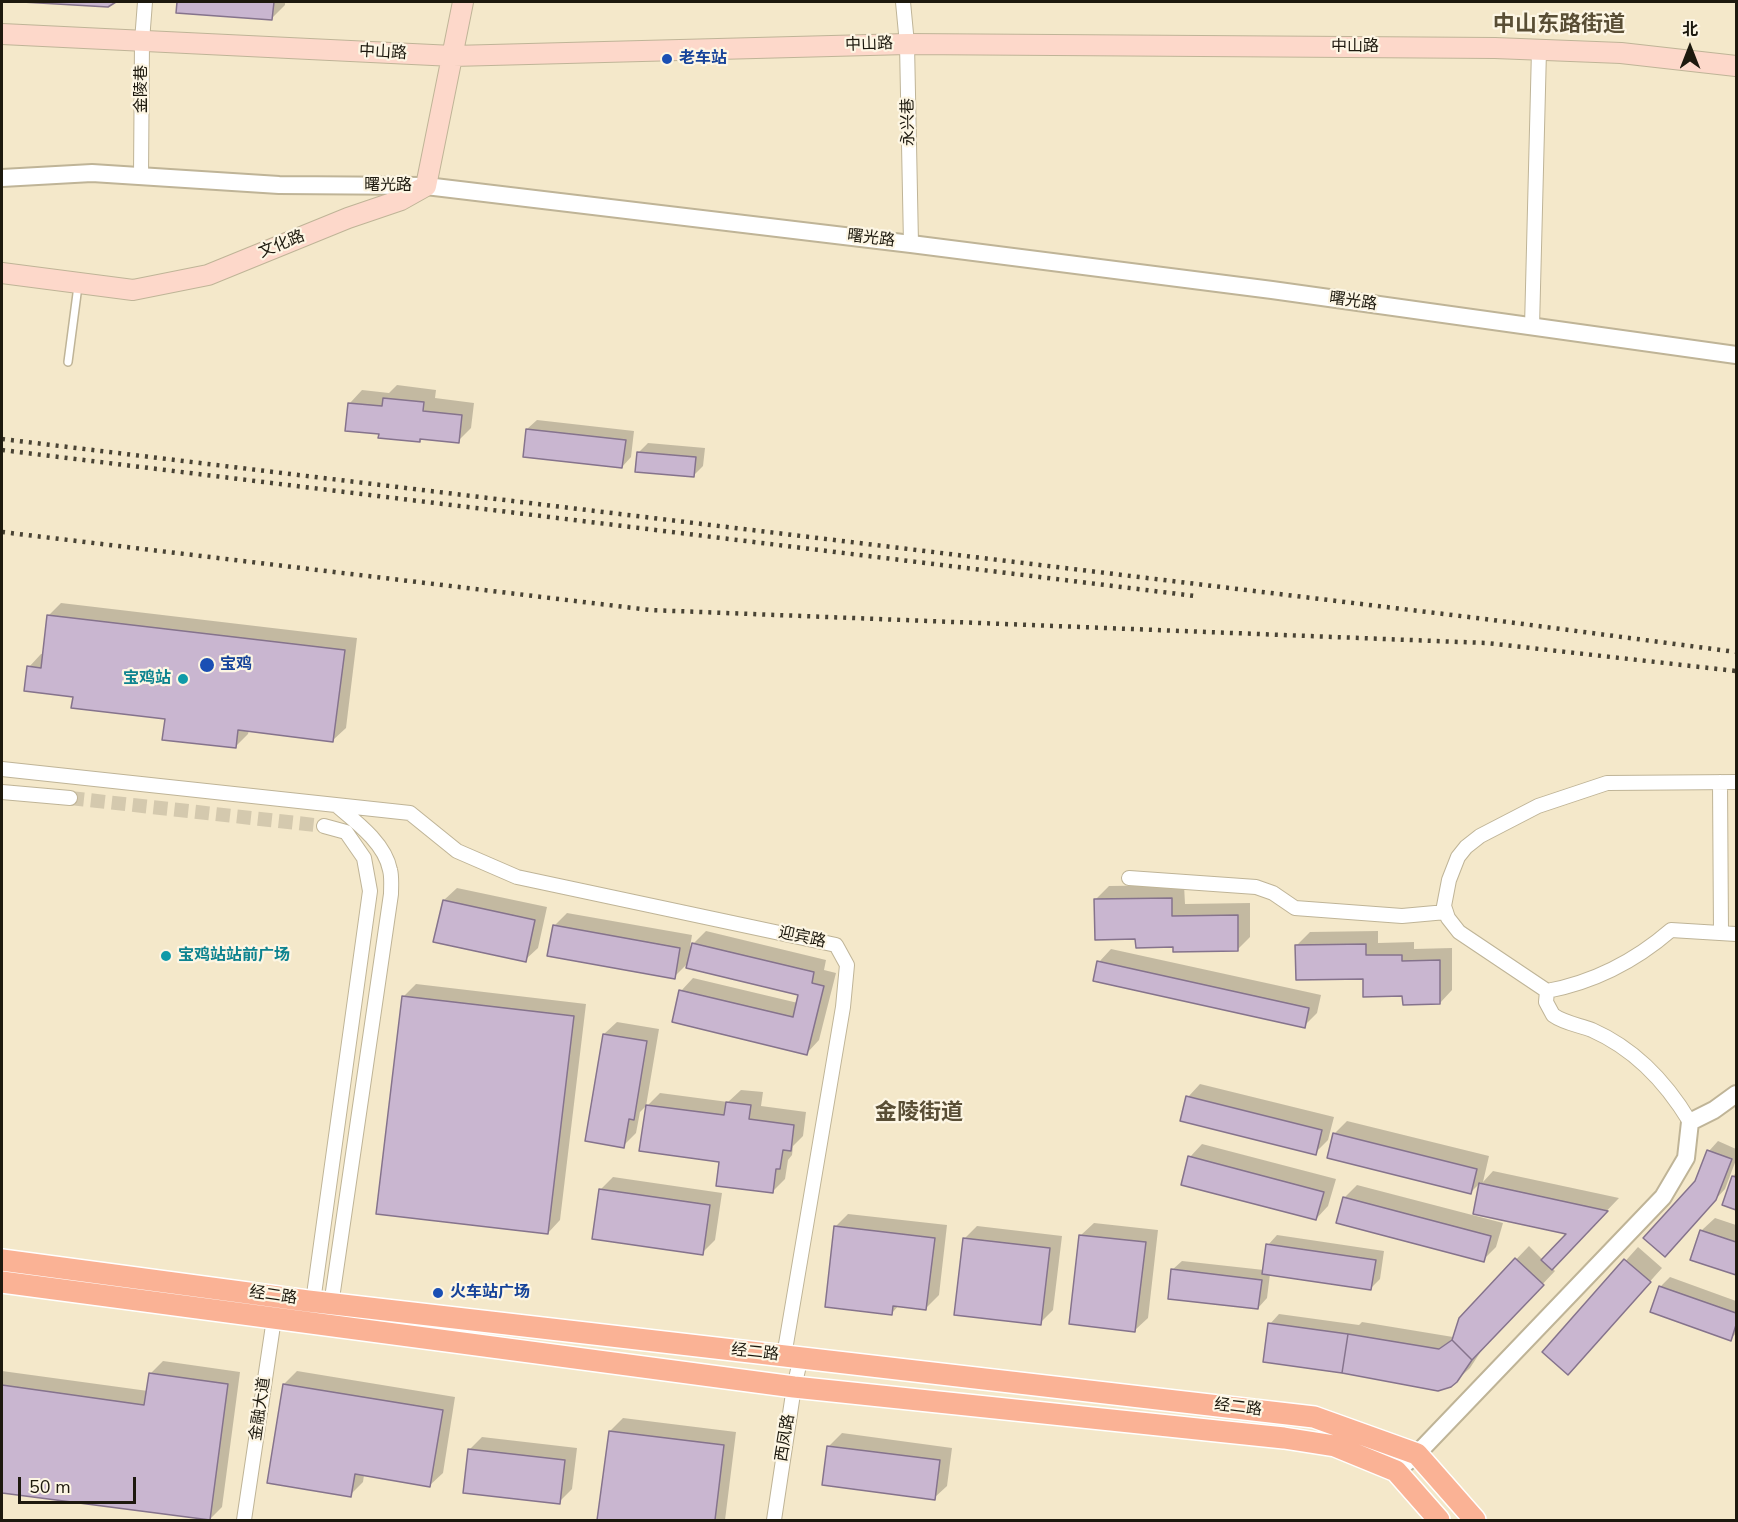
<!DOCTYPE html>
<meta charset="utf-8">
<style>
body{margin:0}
#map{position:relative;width:1738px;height:1522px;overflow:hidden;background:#f4e8ca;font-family:"Nunito Sans","Noto Sans SC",sans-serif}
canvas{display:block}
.frame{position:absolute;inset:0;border:3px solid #1d190e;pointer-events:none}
.north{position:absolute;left:1660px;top:18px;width:60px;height:60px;-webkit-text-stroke:4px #fdf6e4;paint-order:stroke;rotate:0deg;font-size:16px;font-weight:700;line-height:24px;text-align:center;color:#1d190e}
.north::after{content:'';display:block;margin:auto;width:21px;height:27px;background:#1d190e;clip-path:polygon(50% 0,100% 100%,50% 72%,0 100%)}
.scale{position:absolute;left:18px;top:1477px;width:118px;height:27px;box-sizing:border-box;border:3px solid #1d190e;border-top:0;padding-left:8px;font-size:18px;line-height:21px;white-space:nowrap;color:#1d190e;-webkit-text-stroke:4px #fdf6e4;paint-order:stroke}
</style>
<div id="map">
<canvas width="1738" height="1522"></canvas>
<div class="frame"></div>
<div class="north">北</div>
<div class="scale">50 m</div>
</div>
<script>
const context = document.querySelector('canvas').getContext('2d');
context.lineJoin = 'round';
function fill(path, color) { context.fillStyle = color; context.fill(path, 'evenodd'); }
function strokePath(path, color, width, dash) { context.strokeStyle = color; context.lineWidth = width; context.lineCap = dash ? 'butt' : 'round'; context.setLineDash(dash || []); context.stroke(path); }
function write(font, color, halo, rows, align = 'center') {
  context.font = font + ' "Nunito Sans","Noto Sans SC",sans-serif'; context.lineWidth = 4.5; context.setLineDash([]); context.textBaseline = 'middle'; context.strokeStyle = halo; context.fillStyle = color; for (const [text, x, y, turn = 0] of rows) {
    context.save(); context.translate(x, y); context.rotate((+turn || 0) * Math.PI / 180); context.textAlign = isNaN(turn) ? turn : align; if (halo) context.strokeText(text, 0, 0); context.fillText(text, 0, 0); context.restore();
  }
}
fill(new Path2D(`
 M45 2H114L107 6Z
 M178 2H285V5L272 18 177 12Z
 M397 385 436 390 435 398 474 403 471 428 458 441 423 438 420 441 380 433 350 403 362 390 389 393Z
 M537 420 634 431 631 457 622 467 527 429Z
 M648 443 705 448 703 466 694 475 638 453Z
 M61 603 357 638 346 728 333 740 249 730 248 734 235 747 166 718 74 696 29 667 41 654H44L49 615Z
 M1184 885 1185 904 1250 903V937L1238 949 1174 945 1137 938 1096 899 1109 886Z
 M457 888 547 907 538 948 525 960 444 900Z
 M567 913 692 935 690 947 706 931 826 960 824 970 836 973 819 1040 807 1053 681 991 693 978 798 1003 800 994 689 962 674 977 554 926Z
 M1378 931V943L1414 942V949L1452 948V990L1440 1003 1404 995 1297 945 1310 932Z
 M1111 949 1321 995 1317 1013 1304 1026 1099 962Z
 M416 984 586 1004 560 1220 548 1233 403 997Z
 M617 1022 659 1029 646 1106 640 1112 636 1133 623 1146 604 1034Z
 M1200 1084 1334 1117 1328 1140 1315 1153 1188 1097Z
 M741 1090 763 1092 761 1106 806 1112 803 1136 793 1146 792 1155 788 1160 785 1179 772 1192 721 1160 647 1106 660 1093 728 1102Z
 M1347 1121 1489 1156 1483 1182 1493 1171 1619 1198 1552 1268 1555 1271 1485 1345 1470 1368 1456 1381 1270 1324 1279 1314 1359 1325 1362 1322 1453 1337 1460 1318 1529 1246 1543 1260 1569 1233 1474 1213 1481 1182 1471 1192 1334 1134Z
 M1718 1141 1736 1149V1160L1725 1189 1674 1245 1709 1151Z
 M1202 1144 1336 1179 1328 1206 1316 1219 1190 1157Z
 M1736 1173V1209L1724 1205 1733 1176Z
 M613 1177 722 1193 715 1240 702 1253 600 1190Z
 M1357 1185 1503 1223 1496 1247 1483 1260 1344 1198Z
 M848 1214 947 1225 939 1295 926 1308 899 1305 892 1313 835 1227Z
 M1715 1218 1736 1225V1273L1692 1259 1702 1230Z
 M1094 1223 1158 1230 1148 1318 1135 1330 1081 1235Z
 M977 1226 1062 1236 1053 1310 1040 1323 964 1239Z
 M1277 1235 1384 1251 1380 1279 1371 1288 1270 1274 1267 1298 1258 1308 1172 1270 1182 1261 1264 1270 1268 1245Z
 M1638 1247 1662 1268 1580 1360 1544 1352Z
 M1670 1277 1736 1301V1333L1730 1340 1652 1311 1661 1286Z
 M163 1361 240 1372 222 1507 209 1520 2 1492V1371L148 1391 150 1374Z
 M297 1371 455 1397 443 1473 430 1485 364 1475 363 1482 350 1495 284 1384Z
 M623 1418 736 1432 725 1520H599L610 1431Z
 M842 1433 952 1448 947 1486 934 1498 824 1484 829 1446Z
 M482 1437 577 1448 572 1489 559 1502 469 1450Z`), '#0003');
const building = new Path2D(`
 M22 2H116L108 7Z
 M177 2H274L272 20 176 13Z
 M383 398 424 402 423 411 462 415 459 443 420 439V442L378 438 379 434 345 431 348 403 382 406Z
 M526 429 626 440 622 468 523 457Z
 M637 452 696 457 694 477 635 472Z
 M47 615 345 650 333 742 238 730 236 748 162 740 165 719 71 708 73 697 24 691 27 666 41 668Z
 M1172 898V916L1238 915V951L1173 952V947L1136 948 1135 939 1095 940 1094 899Z
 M443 900 535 920 526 962 433 942Z
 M553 925 680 948 675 979 547 956Z
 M692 943 814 972 812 983 824 986 807 1055 672 1022 679 990 793 1017 798 995 686 968Z
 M1366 944V955H1402V961L1440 960V1004L1403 1005 1402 996 1363 997V979L1296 980 1295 945Z
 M1097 961 1309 1008 1305 1028 1093 981Z
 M402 996 574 1016 548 1234 376 1214Z
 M603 1034 647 1041 634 1120 629 1119 624 1148 585 1141Z
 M1186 1096 1322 1130 1316 1155 1180 1121Z
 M726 1102 751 1105 749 1119 794 1125 791 1151 783 1150 780 1169H776L773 1193 716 1186 719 1162 639 1151 646 1105 724 1115Z
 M1333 1133 1477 1169 1471 1194 1327 1158Z
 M1707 1150 1732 1159 1716 1200 1665 1257 1643 1238 1695 1181Z
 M1188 1156 1324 1192 1316 1220 1181 1185Z
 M1732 1176 1736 1177V1210L1722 1205Z
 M1479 1183 1608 1211 1552 1270 1541 1260 1566 1234 1473 1214Z
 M599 1189 710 1205 703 1255 592 1239Z
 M1343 1197 1491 1236 1484 1262 1336 1223Z
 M834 1226 935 1238 926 1310 893 1306 892 1315 825 1307Z
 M1700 1230 1736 1242V1275L1690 1260Z
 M1079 1235 1146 1242 1135 1332 1069 1324Z
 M963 1238 1050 1248 1041 1325 954 1315Z
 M1266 1244 1376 1260 1371 1290 1262 1274Z
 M1515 1258 1544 1285 1472 1360 1452 1340 1459 1318Z
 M1624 1259 1651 1282 1568 1375 1542 1352Z
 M1171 1269 1262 1280 1258 1309 1168 1299Z
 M1659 1286 1736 1313V1325L1731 1341 1650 1312Z
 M1268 1323 1348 1334 1342 1373 1263 1362Z
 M1348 1334 1439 1349 1452 1340 1472 1360 1457 1382 1451 1387 1438 1391 1342 1373Z
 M149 1373 228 1384 210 1520 2 1493V1385L144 1405Z
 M283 1384 443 1410 430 1487 355 1474 351 1497 267 1483Z
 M609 1431 724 1445 715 1520H597Z
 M827 1446 940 1460 935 1500 822 1485Z
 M468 1449 565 1460 560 1504 463 1493Z`);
fill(building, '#c9b6d0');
strokePath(building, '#85738c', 1.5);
strokePath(new Path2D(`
 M70 798 324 826`), '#d4c9ae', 14, [14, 7]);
const service = new Path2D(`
 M68 362 78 286`);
const minor = new Path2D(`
 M903 2 907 44 911 244
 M141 176 142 41 145 2
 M1532 327 1539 50
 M2 769 410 813 457 851 517 877 836 945 847 965 843 1007 784 1356
 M1720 782 1721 933
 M1736 782 1607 783 1538 806 1480 836 1466 847 1458 857 1449 880 1444 906 1448 918 1459 932 1547 991C1595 982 1634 962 1671 930L1736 934
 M2 792 70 798
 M1129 878 1256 887 1273 893 1295 908 1402 916 1446 912
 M1547 991 1546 1002 1553 1015C1564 1023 1579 1025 1592 1030 1635 1049 1666 1082 1690 1122
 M312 1309 370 891 364 858 346 832 324 826
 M330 1312 391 894C391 886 392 877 390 870 385 843 355 821 336 805
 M244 1520 275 1312
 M774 1520 794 1387 801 1357`);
const tertiary = new Path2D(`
 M2 178 92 173 279 185 426 186 911 244 1272 290 1736 355
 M1396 1471 1417 1454 1663 1197 1686 1158 1690 1122 1714 1110 1736 1094`);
const secondary = new Path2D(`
 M2 34 453 56 907 44 1495 48 1621 53 1736 66
 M2 273 133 290 208 275 348 218 401 200 426 186 463 2`);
const primary = new Path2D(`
 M2 1260 308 1301 1314 1417 1417 1454 1475 1520
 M2 1282 794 1387 1284 1438 1335 1446 1396 1471 1439 1520`);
strokePath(service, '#bfb497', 10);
strokePath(minor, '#bfb497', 16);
strokePath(tertiary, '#bfb497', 20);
strokePath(secondary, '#bfb497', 22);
strokePath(primary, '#fff', 24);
strokePath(service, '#fff', 7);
strokePath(minor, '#fff', 14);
strokePath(tertiary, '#fff', 16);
strokePath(secondary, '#fdd8ca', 20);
strokePath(primary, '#fab295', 21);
strokePath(new Path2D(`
 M2 439 1485 619 1736 652
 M2 450 1195 596
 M2 532 650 610 1486 643 1736 671`), '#494334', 4.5, [3, 6]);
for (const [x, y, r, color] of [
 [667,59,6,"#1a4fb4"],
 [207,665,8,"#1a4fb4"],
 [183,679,6,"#0f9aa8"],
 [166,956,6,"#0f9aa8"],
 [438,1293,6,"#1a4fb4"]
]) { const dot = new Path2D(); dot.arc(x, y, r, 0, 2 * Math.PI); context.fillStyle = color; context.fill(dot); strokePath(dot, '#fdf6e4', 2); }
write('16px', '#1d190e', '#fdf6e4', [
 ["中山路",869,45,-2],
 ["中山路",1355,47],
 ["中山路",383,53,3],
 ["金陵巷",142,89,-90],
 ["永兴巷",909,122,-91],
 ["曙光路",388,186],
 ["曙光路",871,239,7],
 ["文化路",282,245,-22],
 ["曙光路",1353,302,8],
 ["迎宾路",802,938,12],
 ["经二路",273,1296,8],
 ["经二路",755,1353,6],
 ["经二路",1238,1408,7],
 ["金融大道",261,1409,-82],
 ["西凤路",786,1438,-81]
]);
write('bold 16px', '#164399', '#fdf6e4', [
 ["老车站",679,59],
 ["宝鸡",220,665],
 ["火车站广场",450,1293]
], 'left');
write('bold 16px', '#0d838f', '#fdf6e4', [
 ["宝鸡站",171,679],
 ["宝鸡站站前广场",178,956,"left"]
], 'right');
write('bold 22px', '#594e35', '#fdf6e4', [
 ["中山东路街道",1559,26],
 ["金陵街道",919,1114]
]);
</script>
